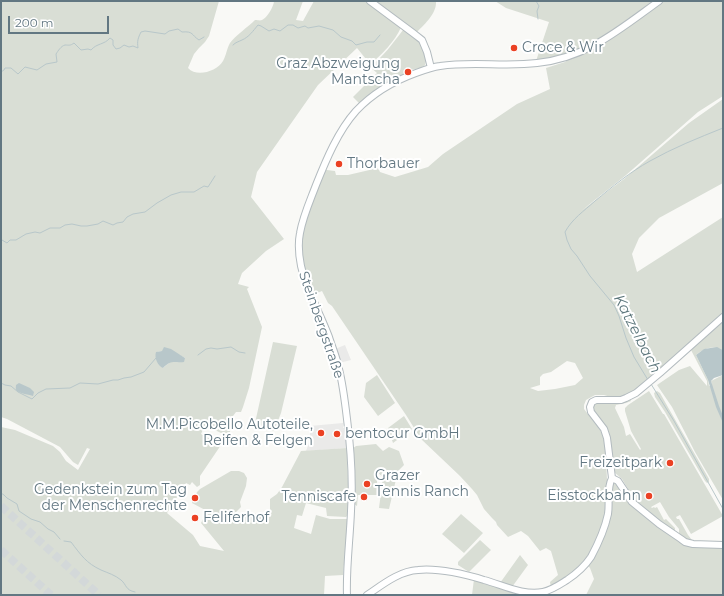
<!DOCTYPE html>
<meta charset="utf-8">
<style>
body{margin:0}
#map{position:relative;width:724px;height:596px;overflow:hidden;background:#f9f9f6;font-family:Montserrat,sans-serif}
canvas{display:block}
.frame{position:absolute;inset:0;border:2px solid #627782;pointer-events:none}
.scale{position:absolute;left:8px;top:16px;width:101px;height:18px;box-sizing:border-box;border:2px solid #627782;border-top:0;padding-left:5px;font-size:12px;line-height:14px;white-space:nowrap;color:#627782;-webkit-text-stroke:3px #fff;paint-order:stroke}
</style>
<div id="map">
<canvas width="724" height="596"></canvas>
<div class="frame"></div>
<div class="scale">200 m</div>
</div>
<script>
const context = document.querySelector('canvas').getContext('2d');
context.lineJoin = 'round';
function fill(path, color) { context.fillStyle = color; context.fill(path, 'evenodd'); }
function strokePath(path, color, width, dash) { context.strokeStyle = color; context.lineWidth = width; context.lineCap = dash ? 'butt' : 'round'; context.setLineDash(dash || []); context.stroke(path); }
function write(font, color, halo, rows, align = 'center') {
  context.font = font + ' Montserrat,sans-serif'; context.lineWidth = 4; context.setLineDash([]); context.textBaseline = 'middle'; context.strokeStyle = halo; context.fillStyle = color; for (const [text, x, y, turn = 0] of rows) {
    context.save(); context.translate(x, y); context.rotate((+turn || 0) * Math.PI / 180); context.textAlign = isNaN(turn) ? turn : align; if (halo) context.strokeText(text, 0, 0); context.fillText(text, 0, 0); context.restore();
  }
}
fill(new Path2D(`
 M345 345 351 360 339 363 335 349Z
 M343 423V428H345L347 448 306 451 310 440V426Z`), '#eaeae9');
fill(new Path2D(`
 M1 1H219L209 36 205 42 199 48 194 54 188 68C197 78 217 71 223 61 226 56 227 48 230 43 235 36 249 26 255 20 258 20 260 21 262 20 267 18 274 6 274 1H303L296 20 303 21 314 1H366C376 11 390 18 401 27 396 40 381 56 370 64L357 48 318 85 257 172 251 197 284 239 266 251 242 273 238 284 249 287 247 289 262 327 249 388 243 407 241 412H236L233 416 229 437 205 425 201 434 221 445 200 476V485L197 487 192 482 190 485 186 483 167 513 193 535 200 546 224 551 201 523 207 511 192 503 197 492 200 489 231 471H239L244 473 247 478 246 486 240 502 241 507 234 514 232 520 236 521 248 513 270 515V499L277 494 282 487 301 451 347 448 348 482V515L346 517 327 516 326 508 306 503 302 516 297 515 294 528 311 534 316 515 330 519H347L348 520 343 575 325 576 324 595H1V427L15 430 53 446 60 452 66 461 78 470 90 449 87 448 78 465 73 462 60 447 7 419 1 417ZM162 351H172L185 358 170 362 163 368 157 352Z
 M372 1H436C437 13 425 24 417 32Z
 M495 1H655C631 18 608 37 581 49 567 56 551 58 536 61L549 22 506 8Z
 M663 1H723V96L698 112 625 176 581 211 624 179 689 123 723 99V183L659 218 639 238 632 254 637 272 723 217V313L674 359 628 395 614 398 604 395H595L586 400 584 405V409L598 427 602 433 605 444 607 479 615 483 632 505 685 544 723 548V595H586L594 579 590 568 584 561 573 573 551 588 550 582 558 575 551 551 546 548 540 551 528 536 521 531 508 537 497 525 496 522 492 518 484 509 477 495 472 489 460 476 421 439 406 415 332 306 328 303 322 291 315 294C313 289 311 287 309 283 306 279 303 268 302 262 296 232 314 198 325 170H327L335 171 336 175H348L378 168 380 172 395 177 428 167 443 154 517 104 550 89 546 68 565 62 570 58ZM567 361 575 363 583 378 575 385 555 389 538 391 530 388 540 385V377L543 374 551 372Z
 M406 29 422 44 426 61 425 65C422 68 420 68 415 69 409 70 404 74 400 78L353 112 352 111 359 103 353 97 377 73 370 67C383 57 393 43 403 30Z
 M723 322V350C712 345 705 348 696 355L708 380 709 386 712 385 711 381 723 375V500L695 452 672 407 657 385 679 370 690 366 707 386V381L691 350 692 347 698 343Z
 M273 342 297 346 281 413 274 431 255 423Z
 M377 375 395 403 378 416 364 397 366 383Z
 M649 391 663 414H664L723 516 691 534 680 515 676 517 677 519H679L688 535 692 540 691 542 679 535V529L669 517 660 502 651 507 652 508 654 507 655 508 657 507 664 520 666 519 675 528V531L674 532 634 501 626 490 628 489 622 479 614 472 609 443 592 409 594 403 630 399 631 401 626 403 616 405 615 408 624 427 626 436 630 434 640 450 641 449 631 431 625 411V408L628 405Z
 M657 391 660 393 669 409 709 479V482L707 483 705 481 665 412 655 397 654 393Z
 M404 416 412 429 393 443 388 428Z
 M376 444 383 451 389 447 399 451 404 465 398 471 389 509 379 508 383 477 377 472V495H358L357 506 354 504 352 449 356 446Z
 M461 514 483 533 464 553 442 534Z
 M480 540 491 550 469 572 458 565V562Z
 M520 555 528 565 512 587 500 583Z
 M474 579 519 593 520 595H472Z`), '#d9ded5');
fill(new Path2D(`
 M164 347 171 349 185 358 184 362C174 363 172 359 163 368 158 366 154 358 156 352L162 351Z
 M717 347 723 350V375L714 378 711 381 719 406 723 416V423L716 407 708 380 696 355 704 349Z
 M19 383 30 388 34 392 33 396C30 395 19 393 17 391 15 389 16 387 16 385Z`), '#b8c7ca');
strokePath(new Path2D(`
 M536 1 539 6 537 11 538 19
 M233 45C236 42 238 42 242 40 249 37 253 31 258 25L261 26 269 31 274 29 280 31 288 25H293L298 28 305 26 308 28 319 26 333 30 341 37 352 41 356 45 367 42H374L380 35
 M1 72 4 70 5 68H11L18 74 25 67 37 70 46 64 57 62 56 54C58 51 61 46 65 45 69 45 70 46 74 43L81 50 88 49 91 50C97 43 104 45 110 38L113 40V45L116 49 120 48 124 45 129 47 133 46 138 48C137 41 138 38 141 32L145 31 165 34 169 31 178 29 182 32C194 31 191 35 199 40L204 37
 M1 243 2 240 7 243 10 240H16L26 234 35 232 40 233 50 228H60L65 225 72 224 81 226H87L98 224 103 221 113 225 117 223 123 222 127 217 133 214 145 212 157 203 171 195 181 192H194L204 186 208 187 215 176
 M198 355 206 349 211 348 217 349 231 347 239 352 245 353
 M648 380 634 357 626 338 619 316 614 305 590 276 577 256 571 249 567 240 565 232C572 219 584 211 595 201 612 187 630 172 650 161 673 148 698 138 723 128
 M1 383 5 385 11 386 18 392 32 399 38 393 46 389 70 388 80 383 98 384 113 380H118L124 378 131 377 144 372 156 358
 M651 384 674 421 723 509
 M1 493 4 495 7 498 17 504 19 511 31 519 40 522 48 529 54 532 60 539
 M64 541 71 542C81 555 86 563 101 570 108 573 115 575 121 580 127 585 125 590 135 592`), '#b8c7ca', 1);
strokePath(new Path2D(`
 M1 506 99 595
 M1 550 51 595`), '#d3d8d9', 8, [8, 4]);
const secondary = new Path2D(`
 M370 1 413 33 422 40 427 52 431 68
 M612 478 607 438 604 429 591 412 590 407 592 402 596 400H621L626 398 636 393 660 373 723 317
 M347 595C346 567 350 539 351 511 353 480 351 450 347 419 345 402 343 385 339 369 337 358 332 347 329 337 320 313 307 291 301 266 299 256 298 243 300 233 303 216 310 201 316 185 326 160 338 131 356 111 372 94 394 81 416 73 424 70 432 67 440 66 472 61 505 67 537 63 587 58 620 29 659 1
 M367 595C382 585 399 571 418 570 439 568 464 574 484 580 503 585 523 596 543 592 552 590 559 585 567 580 576 574 585 566 591 557 598 544 605 528 608 514 610 502 606 490 612 478L618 481 632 502 659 524 681 539 685 542 693 544 723 545`);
strokePath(secondary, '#b3bbbf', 8);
strokePath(secondary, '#fff', 6);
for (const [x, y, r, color] of [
 [514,48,4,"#eb4123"],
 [408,72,4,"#eb4123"],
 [339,164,4,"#eb4123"],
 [321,433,4,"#eb4123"],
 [337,434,4,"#eb4123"],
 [670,463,4,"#eb4123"],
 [367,484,4,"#eb4123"],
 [649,496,4,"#eb4123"],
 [364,497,4,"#eb4123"],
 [195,498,4,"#eb4123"],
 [195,518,4,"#eb4123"]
]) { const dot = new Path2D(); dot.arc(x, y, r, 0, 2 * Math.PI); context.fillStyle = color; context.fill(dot); strokePath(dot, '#fff', 1.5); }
write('14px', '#627782', '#fff', [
 ["Croce & Wir",522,48,"left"],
 ["Graz Abzweigung",400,64],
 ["Mantscha",400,80],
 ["Thorbauer",347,164,"left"],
 ["M.M.Picobello Autoteile,",313,425],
 ["Reifen & Felgen",313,441],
 ["bentocur GmbH",345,434,"left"],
 ["Freizeitpark",662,463],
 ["Grazer",375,476,"left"],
 ["Tennis Ranch",375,492,"left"],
 ["Gedenkstein zum Tag",187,490],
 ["der Menschenrechte",187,506],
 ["Eisstockbahn",641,496],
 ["Tenniscafe",356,497],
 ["Feliferhof",203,518,"left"]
], 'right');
write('14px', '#627782', '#fff', [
 ["Steinbergstraße",321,325,71]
]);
write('italic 15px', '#5d777c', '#fff', [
 ["Katzelbach",637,334,63]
]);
</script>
